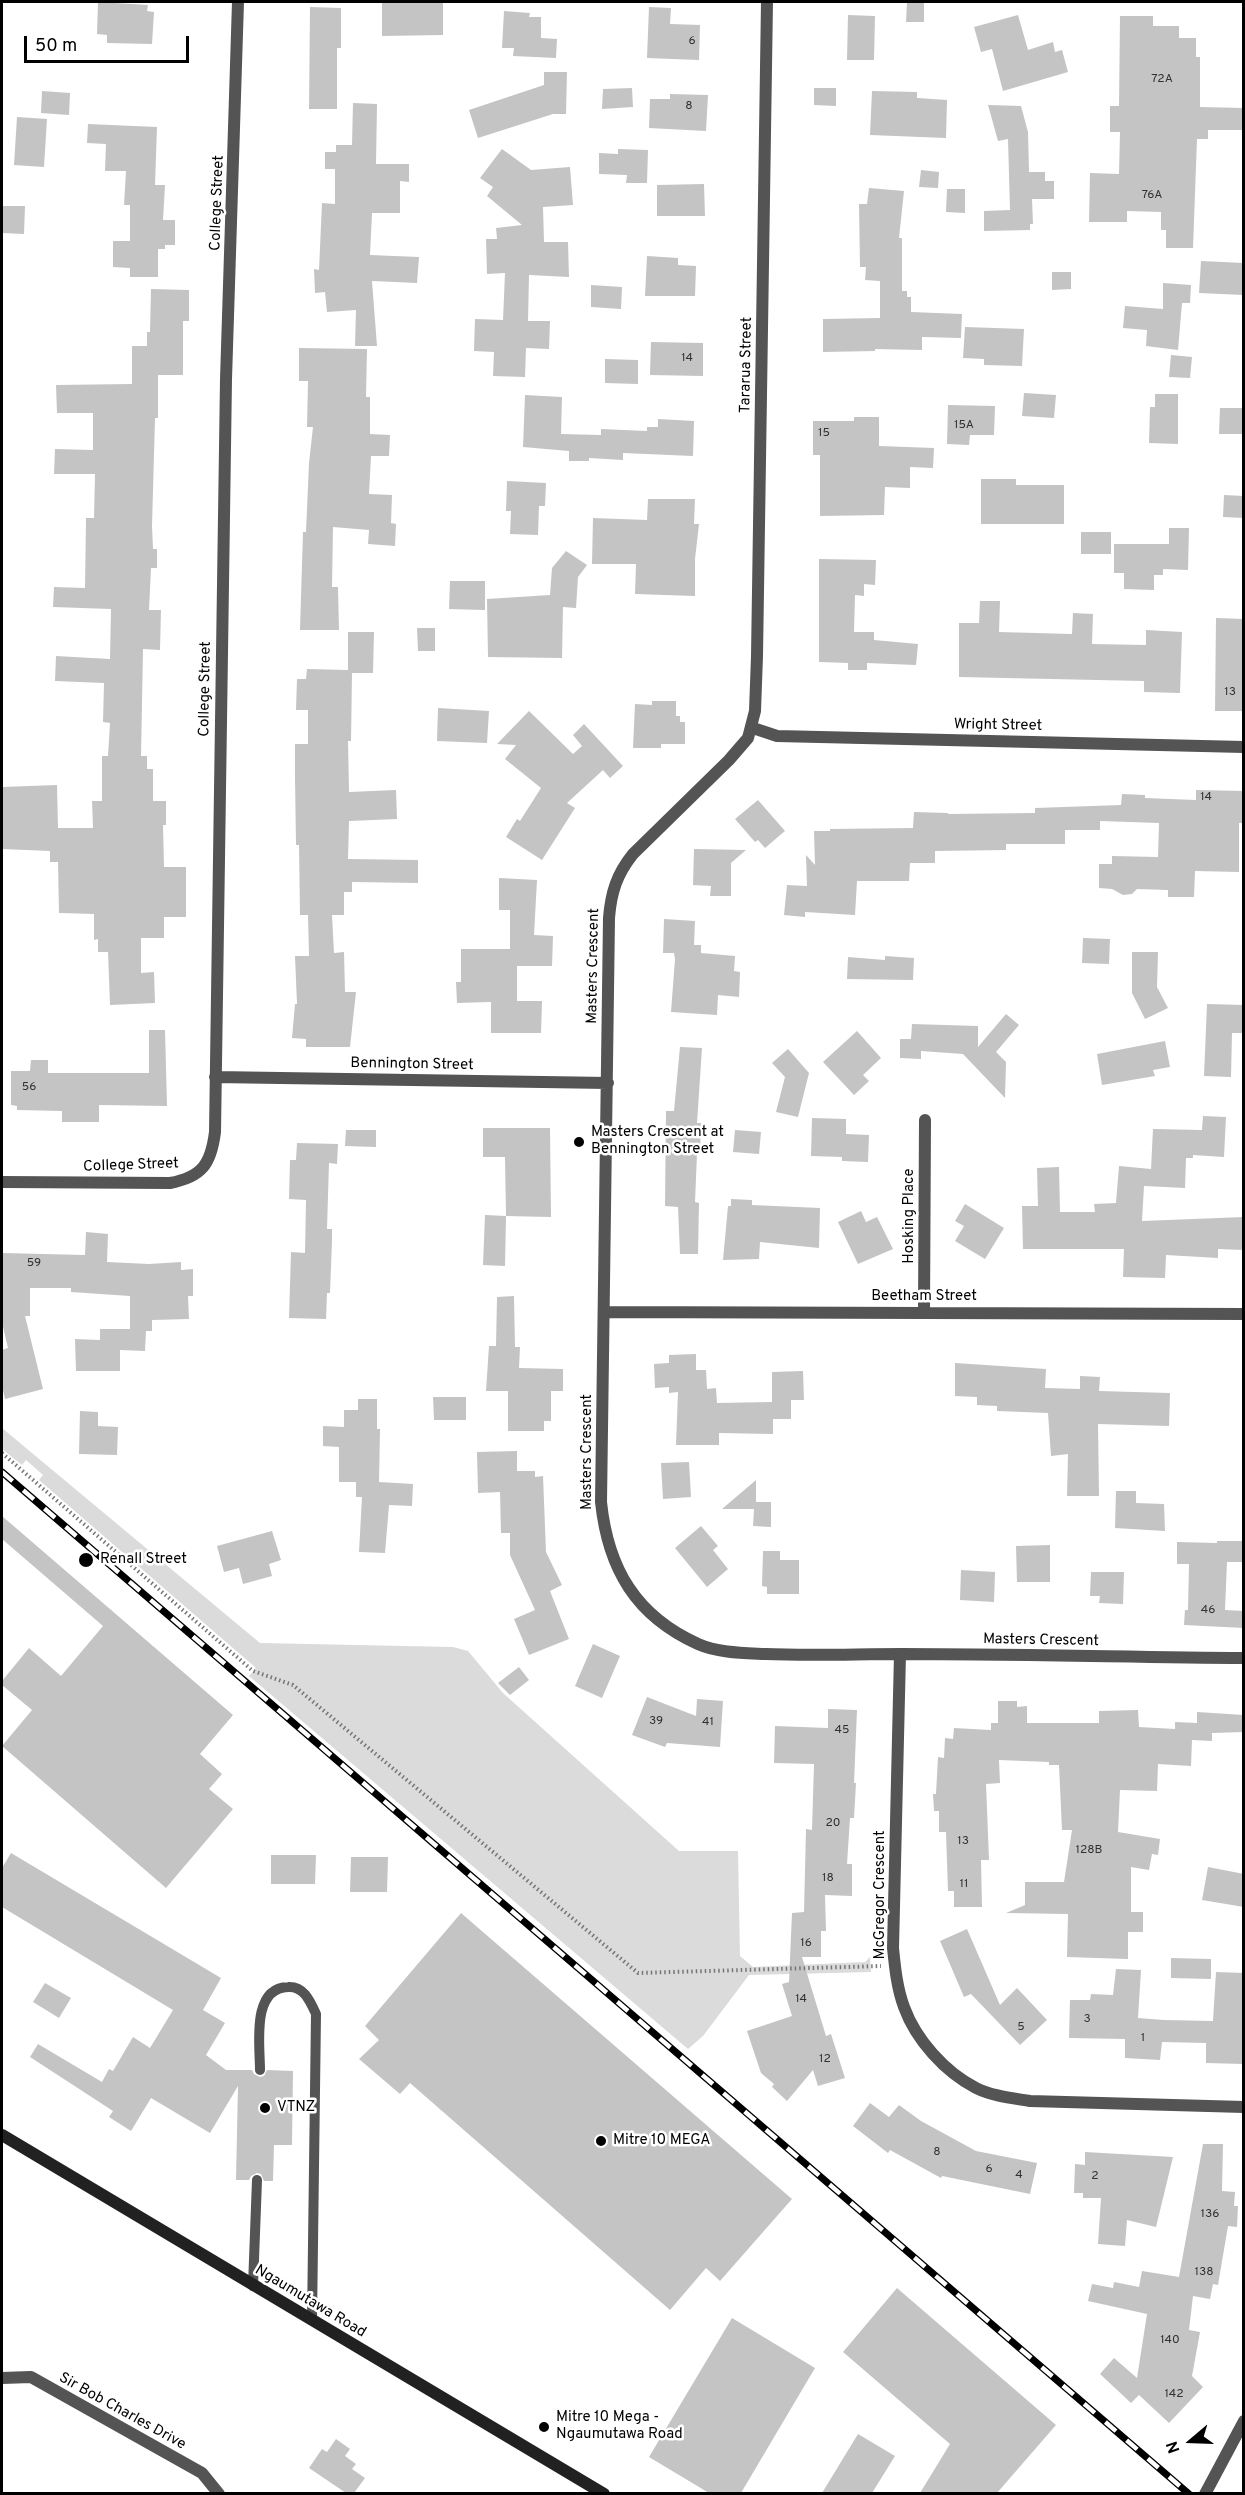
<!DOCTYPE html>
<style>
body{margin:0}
#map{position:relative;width:1245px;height:2495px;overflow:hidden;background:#fff;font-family:Overpass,sans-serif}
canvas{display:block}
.frame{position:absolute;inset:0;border:3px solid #000;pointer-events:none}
.north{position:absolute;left:1161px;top:2411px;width:60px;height:60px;-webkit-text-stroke:4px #fff;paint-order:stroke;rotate:251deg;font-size:16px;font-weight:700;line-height:24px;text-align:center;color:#000}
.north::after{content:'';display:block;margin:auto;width:21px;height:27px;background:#000;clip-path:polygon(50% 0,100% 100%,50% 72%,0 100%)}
.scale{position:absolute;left:24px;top:36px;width:165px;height:27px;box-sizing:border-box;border:3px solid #000;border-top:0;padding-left:8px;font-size:18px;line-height:21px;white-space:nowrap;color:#000;-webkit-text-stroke:4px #fff;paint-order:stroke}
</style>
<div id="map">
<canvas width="1245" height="2495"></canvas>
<div class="frame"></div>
<div class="north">N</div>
<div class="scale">50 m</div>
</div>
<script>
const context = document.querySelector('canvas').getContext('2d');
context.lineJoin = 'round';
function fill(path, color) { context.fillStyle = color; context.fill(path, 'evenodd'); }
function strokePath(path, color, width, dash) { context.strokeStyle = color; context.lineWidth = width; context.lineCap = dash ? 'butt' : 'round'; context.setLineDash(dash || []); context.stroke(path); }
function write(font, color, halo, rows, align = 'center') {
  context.font = font + ' Overpass,sans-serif'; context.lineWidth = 5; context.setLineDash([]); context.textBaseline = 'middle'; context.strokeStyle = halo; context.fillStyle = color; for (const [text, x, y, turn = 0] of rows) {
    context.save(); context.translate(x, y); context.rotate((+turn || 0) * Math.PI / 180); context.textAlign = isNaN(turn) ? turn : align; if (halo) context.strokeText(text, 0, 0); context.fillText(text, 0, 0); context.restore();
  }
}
fill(new Path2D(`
 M2 1428 260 1643 453 1647 468 1651 503 1693 679 1851H738L740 1956 753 1967 865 1962 870 1957 871 1972 749 1975 703 2036 688 2049 249 1676 256 1668 39 1480 43 1475 26 1460 22 1465 2 1449Z`), '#dbdbdb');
fill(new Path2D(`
 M98 2 148 5 147 11 154 12 152 44 107 43V35L97 34Z
 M382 2H443V35L382 36Z
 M907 2H924V22H906Z
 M310 7 341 8V48H337V109H309Z
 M649 7 671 8 670 24 700 25 699 60 647 58Z
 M504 11 530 13 529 17H541V38L557 39 556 58 513 56 514 48H502Z
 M848 15 875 16 874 60H847Z
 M1018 15 1028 50 1053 42 1055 52 1062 50 1068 72 1003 91 992 49 981 52 974 27Z
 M1120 16H1153V26H1179V38H1196V57H1200V107L1244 108V130H1208V139H1197L1193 248H1166V230H1161V212L1127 211V222H1089L1090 173 1119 174 1120 132H1110V106H1119Z
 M544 72H567L566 114H553L478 138 469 110 544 85Z
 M632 88 633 107 602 109 603 89Z
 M814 88H836V106L814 105Z
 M42 91 70 93 69 115 41 113Z
 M872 91 917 92V98L947 100 946 138 870 135Z
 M670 94 708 95 706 131 649 128 650 99H670Z
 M353 103 377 104 376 164H409V182L400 181V213H372L370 255 419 257 417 283 372 281 377 346H355L356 310 327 312 325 292 315 293 314 269 319 270 322 203 335 204V169H325V152H336V145H352Z
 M988 105 1021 106 1028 132 1029 172H1045V181H1054V199H1032L1033 224H1030V230L984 231V211L1010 210 1008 139 998 141Z
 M17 117 47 119 44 167 14 165Z
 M88 124 157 127 155 185H165L163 220H175V245H165V249H158V277H130V268L113 267V241H130V205H124L126 171H105L106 144 87 143Z
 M502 149 531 170 570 167 573 205 543 207 544 242H568L569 277 529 275 528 321H550L549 349 526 348 525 377 493 376 494 352 474 351 475 319 503 320 505 273 487 274 486 239H497L496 228 522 225 487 196 493 187 480 178Z
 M618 149 648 150 647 183H626L627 175 599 174V153L618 154Z
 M921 170 939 172 938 188 919 187Z
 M704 184 705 216H657V185Z
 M869 188 904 191 899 238H902V291H907V297H911V312L962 314 961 338 922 337V350L875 349V351L823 352V319L880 318V281L865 280 866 267H860L859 204H867Z
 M947 189H965V213L946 212Z
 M2 206H25L24 234 2 233Z
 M647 256 678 258V265L696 266 695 296H645Z
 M1201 261 1244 263V295L1199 293Z
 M1052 272H1071V289L1052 290Z
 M1163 283 1191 285 1190 303H1182L1178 350 1146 346 1147 330 1123 328 1125 306 1163 309Z
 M591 285 622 287 621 309 591 307Z
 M151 289 189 290V321H183V375H158V418H155L152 526 153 549H157V568H151L149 610H161L160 650 143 649 141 756H147V769H153V801H166V825H163L164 867H186V917H164V938H141V973L154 972 155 1003 110 1005 108 952H98V939L94 940V914L59 913 58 862H50V851L2 849V787L57 785 58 828H93L92 801H102V756H108L110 723 103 722 104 683 55 681 56 656 110 659 111 609 53 607 54 587 85 588 86 518H94L95 474H54L55 449 93 450V413H57L56 385 132 384V346H147V332H150Z
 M965 327 1024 329 1022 366 984 365V359L963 358Z
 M651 342 703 343V376L650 375Z
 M299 348 367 349 366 397H370V434L390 435 389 456H371L369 494 392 495 391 523 396 524 395 546 368 544 369 530 333 527 332 587H338L339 630H300L303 532H306L309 463 313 427H307L308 381H299Z
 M1171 355 1192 357 1190 378 1169 377Z
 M605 359 638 360V384L605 383Z
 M1024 393 1056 395 1054 418 1022 416Z
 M1155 394H1178V444L1149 443 1150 407H1155Z
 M525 395 562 397 561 434 601 435V429L647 431V427H658V419L694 421 693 456 623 453V460L589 458V461H569V451L523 447Z
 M948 405 995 406 994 435H970L969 445 947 444Z
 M1220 408H1244V434H1219Z
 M854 417H879V446L934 448 933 468 910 467V488L885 487 884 515 820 516V455H813V421H854Z
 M981 479H1016V485H1064V524H981Z
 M507 481 546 483 545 506H539L538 535 510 534 511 511H506Z
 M1224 495 1244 496V518L1223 517Z
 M648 499H695L694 524H699L695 559V596L635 594 636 564H592L593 518 647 520Z
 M1169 528H1189L1188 570 1163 569V575H1154V590L1124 589V573H1114V544H1169Z
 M1081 532H1111V554H1081Z
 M566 551 587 565 578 577 576 608 563 607 562 658 488 657 487 599 550 595 552 568Z
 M819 559 876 560 875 585 864 584V596L855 595 854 632H874V640L918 644 916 665 867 663V670H848V663L819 662Z
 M450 581H485V610L449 609Z
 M980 601H1000L999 632 1072 634 1073 613 1093 614 1092 644 1146 645V630L1182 632 1180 693 1144 692V681L959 677V623H979Z
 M1216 618 1244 619V711H1215Z
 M417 628H435V651H418Z
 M348 632H374L373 673H352L351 741H348L349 792 396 790 397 819 349 821 348 859 418 860V883L352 882V892H344V915H332L334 953 344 952 345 992H356L350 1047H306V1039L292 1038 295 1004H297L295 956H309L308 915H300L299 845H296L295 778V744H308V710H296L297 679H306L307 669 348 670Z
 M652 701H676V716H680V722H685V744H661V748H633L635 704 652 705Z
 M438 708 489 711 487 743 437 741Z
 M529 711 573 754 582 746 573 735 584 724 623 766 610 778 603 770 567 803 575 808 542 860 506 837 517 819 520 821 541 788 505 759 516 745 497 744Z
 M1196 790 1244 791V823H1239V872L1195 871 1194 897H1168V890L1137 889 1132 894 1123 895 1112 889 1099 888V864H1112V856L1158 857 1159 823 1100 821V830H1065V844H1006V850L935 851V863H910L909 881H857L855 915 805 912V917L784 915 787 885 807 886 806 855 815 865 814 831H830V829L913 828 914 812 948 813V814L1035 813V808L1121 805 1122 794 1145 795V798L1196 800Z
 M758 800 785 831 765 848 758 840 755 842 735 819Z
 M694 849 746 850 731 863V896H710L711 886 693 885Z
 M499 878 537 880 534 935 553 936 552 966H517V1001H542L541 1033H491V1002L457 1003 456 982H461V949H510V910H499Z
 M664 919 695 921 694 945H701V953L735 956 734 971 740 972 739 997 718 995 717 1015 671 1012 675 959 674 953H663Z
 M1083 938 1110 939 1109 964 1082 963Z
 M1132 952H1158L1157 987 1168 1008 1145 1019 1132 993Z
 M885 956 914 958 913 980 847 979 848 957 885 960Z
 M1207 1004 1244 1005V1033H1232L1231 1077 1204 1076Z
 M1006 1014 1019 1025 996 1052 1006 1062 1005 1098 963 1054 921 1051V1059L900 1058V1039H911L912 1024 978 1026V1047Z
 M149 1030H165L167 1106 99 1105V1122H62V1111L17 1110V1106L11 1105V1071H30L31 1060H48V1073H149Z
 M857 1031 881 1058 863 1075 869 1081 854 1095 823 1062Z
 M1165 1041 1170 1067 1153 1070 1155 1076 1102 1085 1097 1054Z
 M680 1047 702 1048 697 1123H701L700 1154H697L695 1202 699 1203 698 1254H680L678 1207 665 1206 666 1111H674Z
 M788 1049 809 1073 798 1117 776 1112 785 1077 772 1063Z
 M1203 1116 1226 1117 1224 1157 1193 1155V1158H1186L1185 1188 1144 1186 1142 1221 1244 1217V1250L1218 1249V1258L1166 1255 1165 1278 1123 1277 1124 1249H1023L1022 1206H1038L1037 1168 1059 1167 1060 1212H1095L1094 1204 1116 1203 1119 1166 1151 1169 1153 1129 1202 1130Z
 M812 1118 846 1119V1134L869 1135 868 1162 842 1161V1157L811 1156Z
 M483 1128H550L551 1217 506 1216 505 1157H483Z
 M346 1130H376V1147L345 1146Z
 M735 1130 761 1132 759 1154 733 1152Z
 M297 1143 338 1144 337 1164 329 1163 327 1229H332V1241L330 1293H327L326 1319 289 1318 291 1252 305 1253 306 1200 289 1199 290 1160H296Z
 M731 1199 752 1200V1205L820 1208 819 1248 760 1242 759 1259 723 1260 728 1206H731Z
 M965 1204 1004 1228 985 1259 955 1241 964 1226 955 1221Z
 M861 1211 866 1222 877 1217 893 1249 858 1264 838 1222Z
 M485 1215 506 1216 505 1266 483 1265Z
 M86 1232 108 1234 107 1262 149 1264 181 1262V1270L193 1269V1296H188L189 1319 152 1320V1331H146L145 1351 120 1350V1371H76L75 1339 100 1340V1329H130V1296L71 1292V1288H30V1316H25L43 1389 5 1399 2 1386V1350L8 1348 2 1322V1253L85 1255Z
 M514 1296 515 1347H520L519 1368 563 1369V1391H551V1421H544V1431H508V1391H486L489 1346H496L497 1297Z
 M696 1354V1370H706L707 1389 716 1388 717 1403 772 1402V1372L803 1371 804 1400H791V1419H773V1434L719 1433V1445H676L678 1392 669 1393V1387L655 1388 654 1364 669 1363V1355Z
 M955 1363 1046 1369 1045 1388 1080 1389V1376L1100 1377 1099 1391 1170 1393 1169 1426 1098 1424 1099 1496H1067L1068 1454 1051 1456 1048 1413 997 1411V1406L977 1405V1397L955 1396Z
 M433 1397H466V1420H434Z
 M358 1399H377V1429H380L379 1482 413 1484 412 1506 389 1505 385 1553 359 1552 362 1497H356V1482H339V1447L323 1446V1426L344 1427V1410H358Z
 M80 1411 98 1412V1426L118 1427 117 1455 79 1454Z
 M517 1451V1471H535V1477L543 1476 546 1552 562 1585 550 1591 569 1639 529 1655 514 1619 535 1610 510 1555V1533H501L500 1492 478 1493 477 1452Z
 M689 1462 691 1497 663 1499 661 1463Z
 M756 1480V1502H771V1527L753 1526 754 1509H722Z
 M1116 1491H1136V1503L1164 1504 1165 1531 1115 1528Z
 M2 1516 233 1715 200 1754 222 1774 209 1789 233 1809 166 1888 2 1746 32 1710 2 1685V1681L29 1648 61 1676 103 1626 2 1539Z
 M701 1526 718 1546 713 1550 728 1569 707 1587 675 1548Z
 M272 1531 281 1560 269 1564 272 1576 243 1584 239 1568 224 1572 217 1546Z
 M1217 1541H1244V1562H1227L1225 1610 1244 1611V1628L1184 1625 1185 1610H1188L1189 1564H1177V1542L1217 1543Z
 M1050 1545V1582H1017L1016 1546Z
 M763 1551H780V1560H799V1594H767V1587L762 1586Z
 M961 1570 995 1572 994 1602 960 1600Z
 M1091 1572H1124L1123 1604 1099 1603 1100 1596H1090Z
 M593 1644 620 1656 602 1698 575 1686Z
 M519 1667 529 1680 510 1695 498 1683Z
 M647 1697 696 1716 697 1699 723 1701 720 1747 667 1743 665 1747 632 1735Z
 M998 1701H1017V1707L1027 1706V1723H1099V1711L1138 1710 1139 1727 1175 1729V1722L1197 1723V1712L1244 1715V1732L1212 1733V1741L1192 1740 1191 1766 1158 1764 1157 1791 1120 1790 1118 1832 1160 1839 1158 1855 1152 1854 1149 1870 1131 1867V1912H1143V1932H1128V1959L1067 1957 1068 1914 1006 1913 1025 1905V1882H1064L1072 1830H1062L1059 1765H1049V1762L999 1760 1000 1783 986 1784 989 1860H981L982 1907H954V1891H948L946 1832H939V1811H934L933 1794H936L938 1757 944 1758 945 1738 953 1739 954 1728 991 1730V1723H998Z
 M828 1709 857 1710 854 1783H856L854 1818H850L847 1864H852V1896L825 1895 826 1931H821V1957H802L826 2036 831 2034 845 2078 818 2086 813 2070 787 2101 772 2087 774 2084 761 2073 747 2031 792 2016 782 1984 789 1982 792 1913 804 1912 806 1829 812 1830 814 1764 774 1763 775 1726 828 1728Z
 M11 1853 221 1978 203 2010 225 2023 206 2055 226 2070H252L254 2074 260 2077 264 2076 267 2070 293 2071 292 2145H274L273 2181H264L261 2174 257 2173 251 2176 249 2180H236L238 2086 210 2133 151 2098 131 2131 109 2117 113 2111 30 2057 38 2044 102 2082 109 2069 113 2071 133 2037 150 2048 173 2010 2 1907V1868Z
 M271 1855H316L315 1884H271Z
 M351 1857H388L387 1892H350Z
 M1208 1867 1244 1874V1907L1202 1900Z
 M461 1913 792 2199 720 2281 706 2268 670 2310 410 2083 400 2094 359 2059 379 2040 365 2026Z
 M967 1929 1000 2005 1017 1988 1047 2020 1020 2045 971 1994 964 1997 940 1941Z
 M1171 1958 1211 1959V1979L1171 1978Z
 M1116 1969 1141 1970 1138 2018 1164 2020 1213 2021 1216 1972 1244 1973V2064L1206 2063V2043L1162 2042 1160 2060 1125 2058V2039L1069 2038 1070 2000H1090L1091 1994 1113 1995Z
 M45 1983 71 1998 59 2018 33 2002Z
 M870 2103 889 2117 899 2105 921 2121 976 2151 1037 2163 1030 2194 942 2176 941 2178 890 2150 888 2153 853 2126Z
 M1203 2144H1223L1222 2191 1235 2192 1234 2206H1238L1237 2227 1228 2226 1218 2285 1213 2284 1210 2299 1193 2296 1189 2330 1200 2332 1192 2376 1203 2387 1169 2423 1139 2395 1131 2403 1100 2374 1114 2358 1137 2378 1147 2314 1088 2301 1092 2284 1113 2288 1114 2282 1139 2287 1142 2271 1179 2277Z
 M1085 2152 1173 2157 1156 2227 1127 2220 1125 2246 1098 2244 1101 2198H1083V2193H1074L1075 2164 1085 2165Z
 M897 2288 1056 2425 997 2493H920L950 2444 843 2352Z
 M732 2318 815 2368 741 2493H709L649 2457Z
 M858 2434 895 2456 872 2493H822Z
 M336 2439 350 2449 345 2456 356 2464 352 2469 365 2478 354 2493H346L309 2468 322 2449 327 2452Z`), '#c4c4c4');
strokePath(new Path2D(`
 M2 1453 253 1671 293 1685 638 1973 881 1966`), '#767676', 4, [1.5, 3]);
strokePath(new Path2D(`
 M260 2070C260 2045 251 1988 288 1987 304 1986 310 2001 316 2014L312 2320
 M253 2286 257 2180`), '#545454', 10);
strokePath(new Path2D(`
 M767 2 757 656 755 711 748 738 729 760 633 854C617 874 611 892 609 918L601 1502C608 1569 636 1616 698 1644 718 1653 744 1653 765 1654 811 1656 856 1654 902 1654 1016 1654 1130 1657 1244 1658
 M753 728 777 736 1244 747
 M215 1077 608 1083
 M2 1182 170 1183C202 1177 211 1164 215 1132L226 379 238 2
 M605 1312 1244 1314
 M924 1312 925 1120
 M900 1654 893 1948C895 1968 897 1988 904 2007 916 2040 945 2072 976 2088 992 2096 1012 2098 1030 2101L1244 2107
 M2 2378 31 2377 202 2473 219 2494
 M1205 2494 1244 2421`), '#545454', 12);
strokePath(new Path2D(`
 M2 2135 604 2494`), '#212121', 12);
const rail = new Path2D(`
 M2 1472 1189 2494`);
strokePath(rail, '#000', 7);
strokePath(rail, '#fff', 4.5, [14]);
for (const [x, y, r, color] of [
 [579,1142,6,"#000"],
 [86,1560,8,"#000"],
 [265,2108,6,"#000"],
 [601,2141,6,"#000"],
 [544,2427,6,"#000"]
]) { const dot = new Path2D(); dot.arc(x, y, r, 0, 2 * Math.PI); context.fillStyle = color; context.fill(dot); strokePath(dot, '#fff', 2); }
write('12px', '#313131', null, [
 ["6",692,42],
 ["72A",1162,80],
 ["8",689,107],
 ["76A",1152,196],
 ["14",687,359],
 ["15A",964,426],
 ["15",824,434],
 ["13",1230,693],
 ["14",1206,798],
 ["56",29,1088],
 ["59",34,1264],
 ["46",1208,1611],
 ["39",656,1722],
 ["41",708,1723],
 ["45",842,1731],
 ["20",833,1824],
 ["13",963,1842],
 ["128B",1089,1851],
 ["18",828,1879],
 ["11",964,1885],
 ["16",806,1944],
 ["14",801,2000],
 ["3",1087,2020],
 ["5",1021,2028],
 ["1",1143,2039],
 ["12",825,2060],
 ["8",937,2153],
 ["6",989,2170],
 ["4",1019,2176],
 ["2",1095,2177],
 ["136",1210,2215],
 ["138",1204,2273],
 ["140",1170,2341],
 ["142",1174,2395]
]);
write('15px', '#000', '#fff', [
 ["College Street",218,203,-88],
 ["Tararua Street",747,365,-89],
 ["College Street",206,689,-89],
 ["Wright Street",998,726,1],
 ["Masters Crescent",594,966,-89],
 ["Bennington Street",412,1065,1],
 ["College Street",131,1166,-2],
 ["Hosking Place",910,1216,-90],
 ["Beetham Street",924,1297],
 ["Masters Crescent",588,1452,-90],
 ["Masters Crescent",1041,1641,1],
 ["McGregor Crescent",881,1895,-90],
 ["Ngaumutawa Road",310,2302,31],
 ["Sir Bob Charles Drive",122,2412,29]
]);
write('15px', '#000', '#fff', [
 ["Masters Crescent at",591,1133],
 ["Bennington Street",591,1150],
 ["Renall Street",100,1560],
 ["VTNZ",277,2108],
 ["Mitre 10 MEGA",613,2141],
 ["Mitre 10 Mega -",556,2418],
 ["Ngaumutawa Road",556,2435]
], 'left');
</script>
